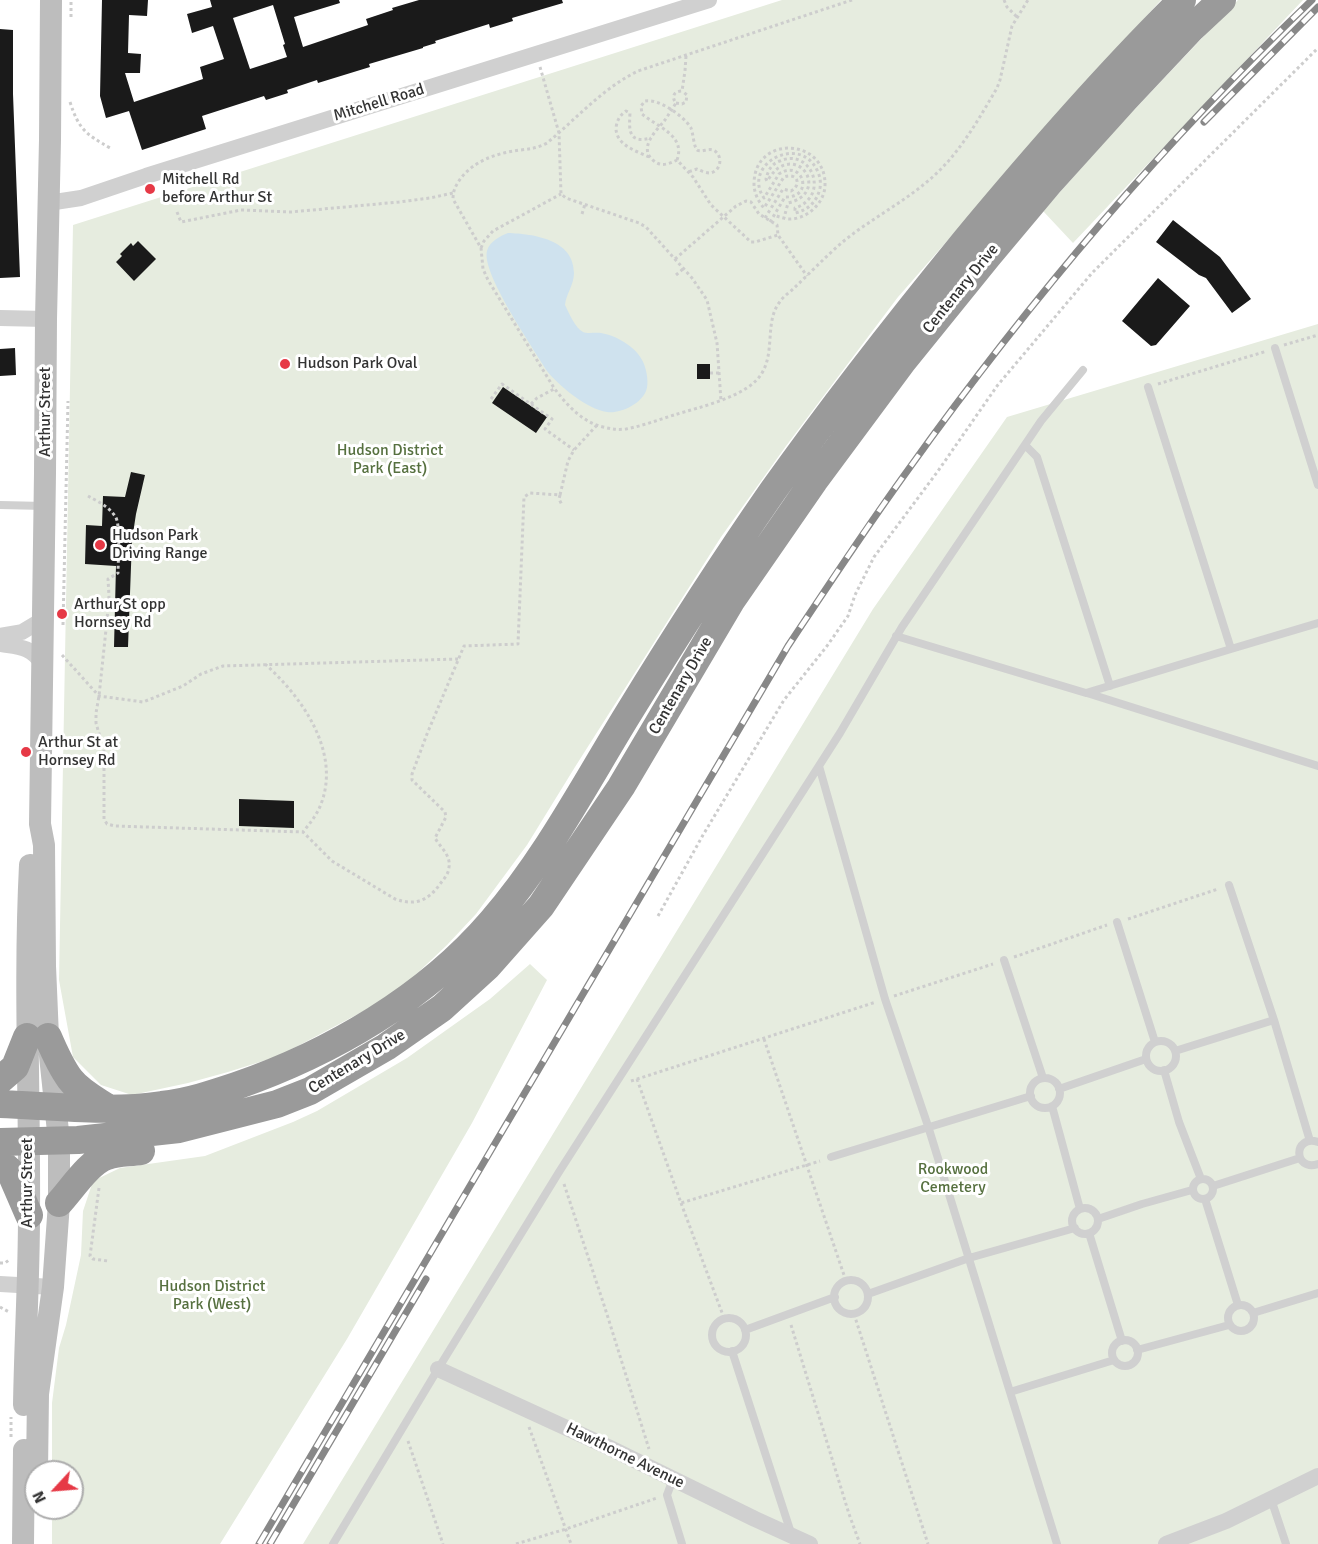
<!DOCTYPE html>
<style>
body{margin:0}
#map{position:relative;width:1318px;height:1544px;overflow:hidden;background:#fff;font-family:Signika,sans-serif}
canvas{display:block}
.north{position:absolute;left:24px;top:1460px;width:60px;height:60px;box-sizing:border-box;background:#fff;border:2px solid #adadad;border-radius:50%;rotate:244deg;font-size:16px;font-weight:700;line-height:24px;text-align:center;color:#333}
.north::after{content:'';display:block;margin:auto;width:21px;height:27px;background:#e63946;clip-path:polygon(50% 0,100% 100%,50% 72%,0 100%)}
</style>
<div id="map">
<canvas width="1318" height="1544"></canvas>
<div class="north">N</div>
</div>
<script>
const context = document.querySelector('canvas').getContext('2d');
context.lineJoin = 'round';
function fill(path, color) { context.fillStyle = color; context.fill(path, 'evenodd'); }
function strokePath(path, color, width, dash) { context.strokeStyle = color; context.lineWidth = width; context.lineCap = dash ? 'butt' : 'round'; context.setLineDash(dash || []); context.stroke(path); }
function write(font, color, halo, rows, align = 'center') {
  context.font = font + ' Signika,sans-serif'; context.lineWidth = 6; context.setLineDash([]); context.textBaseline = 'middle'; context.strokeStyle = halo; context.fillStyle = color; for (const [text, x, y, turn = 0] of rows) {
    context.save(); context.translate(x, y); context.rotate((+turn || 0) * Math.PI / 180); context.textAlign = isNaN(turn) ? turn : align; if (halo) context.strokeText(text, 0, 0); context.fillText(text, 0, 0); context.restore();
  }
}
fill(new Path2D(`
 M782 0H1161L1081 88 898 297 786 446 721 537 575 767 527 845 476 914 447 945 408 982 375 1005 279 1056 228 1072 188 1083 132 1095 101 1085 73 1057 59 980 73 225Z
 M1238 0H1303L1073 243 1043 211 1117 128Z
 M1318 324V1544H303L873 609 1007 417Z
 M530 964 547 980 472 1123 347 1339 220 1544H52V1508H72V1472H52V1403L59 1348 66 1325 81 1255 83 1211 93 1181 120 1168 205 1156 293 1122 317 1111 407 1058 490 999Z`), '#e6ecdf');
fill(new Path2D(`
 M508 233C533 234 574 239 574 273 574 285 566 294 565 305 569 313 575 328 583 332 588 334 595 332 601 333 618 336 638 348 644 364 647 372 649 384 646 391 641 404 620 414 607 412 587 409 559 386 547 371 534 349 481 273 487 251 489 242 500 236 508 233Z`), '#cfe2ee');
fill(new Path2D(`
 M102 0H148L147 16 129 15 128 53 141 54 140 73H125L134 102 203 79 200 67 224 59 213 26 192 33 187 14 212 7 210 0H339L340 3 294 17 303 47 368 25 366 19 393 10 392 8 419 0H562L563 3 512 18 513 21 490 28 489 24 435 41 436 43 423 47V48L369 64 370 67 318 83 317 80 287 90 288 93 266 100 264 96 202 116 206 129 142 150 129 111 106 118 100 96ZM273 5 285 44 283 45 287 57 250 69 233 18Z
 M0 29 13 30V94L20 277 0 278Z
 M1173 220 1220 257 1251 299 1232 313 1206 278 1199 275 1156 242Z
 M138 241 156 259 134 281 116 262 122 256 120 254 131 243 133 246Z
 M1158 278 1190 306 1156 345 1151 346 1122 321Z
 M15 348 16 375 0 376V349Z
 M697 364H710V379H697Z
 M503 387 547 417 536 433 492 403Z
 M131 472 145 475 136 514 132 540 128 647H114L116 566 85 564 86 525 102 526 103 496 125 497Z
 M239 799 294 801V828L239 826Z`), '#1a1a1a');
strokePath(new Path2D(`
 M852 0 638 71C603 88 576 119 547 143 538 148 530 149 520 150 498 153 475 160 461 178 456 185 453 190 453 199L481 248 483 269 488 280 554 388C567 405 582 422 603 427 611 429 618 430 626 429 642 426 658 420 674 415 699 407 748 397 762 373 775 351 765 322 779 303 782 298 787 294 792 290 809 274 826 256 845 240 875 216 912 198 940 170 963 147 980 117 997 88L1000 80 1012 26 1028 0
 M1004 0 1007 7 1017 17
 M71 17V0
 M686 56 685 71 682 91C674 91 671 97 676 103 672 109 669 114 665 120 657 130 637 148 654 161 661 167 669 164 677 160L693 177 711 205 751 242H755L778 235
 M540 67 559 133 561 194 566 198 639 223 646 227 692 278 707 300 717 343 721 401
 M70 102C79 130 86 134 110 148
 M676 103 682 104 686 102 687 95 682 91
 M649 157C636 151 616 145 616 128 617 120 620 115 626 111L630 113C629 130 628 144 651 138
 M677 160C686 135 657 127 642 114L641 106 645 101C658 98 684 116 691 128 693 133 694 147 697 150 702 153 709 147 715 151 723 157 721 171 710 173 706 173 701 171 697 169L688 172
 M177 212 181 222 241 210 291 212 399 202 430 198 453 193
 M582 214 585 204
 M765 218 783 189 791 191C803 184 796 172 784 177L764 208C758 201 754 193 754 183 755 134 827 138 825 186 824 204 806 220 788 219 783 218 779 217 774 215
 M770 222 785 197C815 198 803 158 779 174L764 198C741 165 799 133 817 170 820 176 821 182 820 188 817 202 808 210 795 213V208C831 196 811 147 780 161 771 164 768 171 766 179L767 181C771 176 774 170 780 167 805 153 826 194 788 203L784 218
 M481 248 484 241 493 231 561 194
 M675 259 736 206 746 201 751 202 759 214 777 225 778 235 807 276
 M676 275 684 268
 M1284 345 1318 335
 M710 373H719
 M1158 384 1267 351
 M491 399 502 384 552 419 545 429 574 450
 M531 404 537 398 554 389
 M560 495 559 499 562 505
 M88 496C97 501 108 506 115 516 121 523 118 562 118 573L108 579 109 596 107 620 99 696 96 713V723L104 751V819L107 824 115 826 303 832 332 861 395 899C415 906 428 901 440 884 444 879 449 873 449 867 451 855 440 847 435 838L446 817 445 812 412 780V774L427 734 464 646 518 644 524 497 530 493 560 495 568 461 574 450 597 425
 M63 625 68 401
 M62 655 99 696 143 702 183 686 201 674 223 666 458 659
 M265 664C302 697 341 752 321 804 317 815 310 823 303 832
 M658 916 703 835 784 700 827 646 848 616 855 595 874 557 938 471 997 386 1092 273 1318 48
 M1128 919 1218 889
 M1014 957 1107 925
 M894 996 993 964
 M764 1039 846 1281
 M637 1079 681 1203 820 1161
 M631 1081 876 1002
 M564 1184 605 1308 649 1449
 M99 1188 90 1256 93 1259 108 1261
 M681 1203 724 1318
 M0 1263H5L9 1260
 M0 1307 9 1312
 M854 1314 928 1544
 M791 1325 849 1514 860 1544
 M529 1427 571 1544
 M11 1437V1417
 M408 1441 443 1544
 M516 1544 566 1529 657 1498`), '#cdcdcd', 3, [3, 3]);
strokePath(new Path2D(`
 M1275 348 1318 485
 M1025 445 1037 457 1110 686
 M0 505 45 506
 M896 636 1086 693 1231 649 1148 387
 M1231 649 1318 623
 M1087 693 1318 766
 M819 766 885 999 928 1126 1010 1392 1114 1360
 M1229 885 1274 1020
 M1117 922 1155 1042
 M1004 960 1043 1078
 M1146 1056a15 15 0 1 1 30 0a15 15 0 1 1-30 0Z
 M1175 1051 1274 1020 1310 1141
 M1164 1070 1179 1122 1201 1179
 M1030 1093a15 15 0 1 1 30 0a15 15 0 1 1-30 0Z
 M1059 1089 1146 1059
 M1052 1106 1080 1209
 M1318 1142C1293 1134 1293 1172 1318 1164
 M831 1157 1031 1096
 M1193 1189a10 10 0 1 1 20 0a10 10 0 1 1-20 0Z
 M1213 1186 1300 1158
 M1205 1199 1238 1305
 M1072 1221a13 13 0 1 1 26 0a13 13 0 1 1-26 0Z
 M1098 1219 1142 1204 1192 1190
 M1089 1233 1122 1341
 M834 1297a17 17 0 1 1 34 0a17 17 0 1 1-34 0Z
 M868 1294 969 1258 1075 1228
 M1228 1318a13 13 0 1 1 26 0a13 13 0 1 1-26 0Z
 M1253 1313 1318 1293
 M712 1335a17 17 0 1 1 34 0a17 17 0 1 1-34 0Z
 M745 1330 835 1297
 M1112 1353a13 13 0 1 1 26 0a13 13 0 1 1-26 0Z
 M1137 1350 1229 1325
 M732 1351 792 1536
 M1010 1392 1057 1544
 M673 1479 667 1495 682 1544
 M1271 1499 1286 1544
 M333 1544 438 1369 559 1172 840 733 902 627 1041 421 1083 370`), '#d0d0d0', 8);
strokePath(new Path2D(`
 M48 203 81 198 146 176 709 0
 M0 318 46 319
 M0 636 22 632 42 620
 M0 644C19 647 30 646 42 663
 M0 1284 53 1287
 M438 1369 608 1447 755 1519 810 1544
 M1166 1544 1226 1521 1318 1476`), '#d0d0d0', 16);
strokePath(new Path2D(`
 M24 1405C25 1342 29 1278 29 1215 30 1098 24 982 30 865
 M37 1472 38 1394 53 1287 59 1203V1141L48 1037 45 966 44 845 40 824 45 473 46 319 50 140 51 0
 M23 1544 24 1450`), '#bdbdbd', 22);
strokePath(new Path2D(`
 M48 1037C54 1051 61 1067 70 1079 80 1092 96 1100 108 1108
 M0 1080 15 1067 27 1037
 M0 1104C52 1106 111 1113 162 1105 188 1102 212 1094 236 1086 331 1053 426 998 492 921 546 859 585 784 628 714 674 639 722 564 772 492 833 406 898 323 965 241 1034 158 1105 76 1182 0
 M0 1142 78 1140 179 1129 277 1104 310 1091 386 1047 442 1008 487 967 541 906 621 787 731 601 814 481 903 361 988 256 1050 182 1125 99 1192 28 1222 0
 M0 1162 10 1171 29 1215
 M59 1203C72 1189 89 1162 107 1156 118 1152 130 1153 141 1151`), '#9a9a9a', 28);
const rail = new Path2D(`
 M1204 122 1318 7
 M259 1544 788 646C827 587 866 528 908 470 1028 302 1163 143 1312 0
 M270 1544 426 1279`);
strokePath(rail, '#888', 7);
strokePath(rail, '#fff', 4.5, [14]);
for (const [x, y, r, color] of [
 [150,189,6,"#e63946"],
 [285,364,6,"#e63946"],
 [100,545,6,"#e63946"],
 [62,614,6,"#e63946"],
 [26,752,6,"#e63946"]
]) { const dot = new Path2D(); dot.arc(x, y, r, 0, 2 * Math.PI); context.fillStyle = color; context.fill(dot); strokePath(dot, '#fff', 2); }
write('16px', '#333', '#fff', [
 ["Mitchell Road",379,103,-17],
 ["Centenary Drive",961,289,-51],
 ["Arthur Street",46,412,-90],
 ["Centenary Drive",681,686,-60],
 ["Centenary Drive",357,1062,-31],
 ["Arthur Street",28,1183,-90],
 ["Hawthorne Avenue",625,1456,26]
]);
write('16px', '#333', '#fff', [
 ["Mitchell Rd",162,180],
 ["before Arthur St",162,198],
 ["Hudson Park Oval",297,364],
 ["Hudson Park",112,536],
 ["Driving Range",112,554],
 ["Arthur St opp",74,605],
 ["Hornsey Rd",74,623],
 ["Arthur St at",38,743],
 ["Hornsey Rd",38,761]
], 'left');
write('16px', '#56703f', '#fff', [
 ["Hudson District",390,451],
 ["Park (East)",390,469],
 ["Rookwood",953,1170],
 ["Cemetery",953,1188],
 ["Hudson District",212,1287],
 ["Park (West)",212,1305]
]);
</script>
